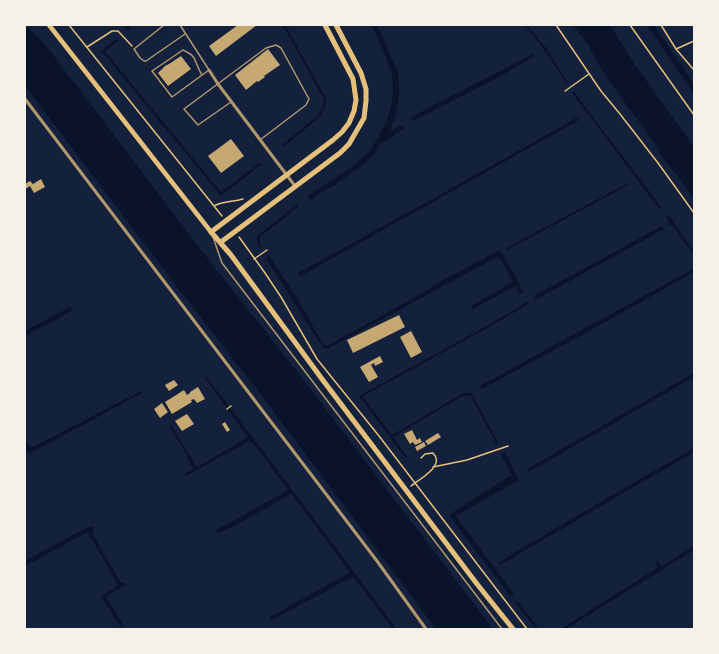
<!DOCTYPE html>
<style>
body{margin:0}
#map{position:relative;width:719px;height:654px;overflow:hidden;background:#14213d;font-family:"PT Sans Narrow",sans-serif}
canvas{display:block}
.frame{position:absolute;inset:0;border:26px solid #f6f1e7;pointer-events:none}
</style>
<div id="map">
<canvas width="719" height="654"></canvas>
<div class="frame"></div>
</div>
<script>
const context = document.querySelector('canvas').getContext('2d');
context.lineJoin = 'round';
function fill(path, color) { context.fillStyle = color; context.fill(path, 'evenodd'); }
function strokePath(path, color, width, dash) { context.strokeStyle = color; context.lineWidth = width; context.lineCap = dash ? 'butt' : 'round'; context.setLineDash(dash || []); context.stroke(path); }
fill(new Path2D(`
 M25 25 44 43 205 255 299 374 493 629H436L259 392 184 296 25 86Z
 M371 25H377L385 42 393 62 398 71 399 79V99L394 120 390 130H392L402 125 404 129 380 144 373 156 365 163 335 185 314 197 312 201 308 198 309 195 352 167 368 153 378 138 386 122 391 107 393 91 392 75 382 47Z
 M525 25H527L545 47H546L548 49 547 50 568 82 566 83 545 51Z
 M573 25H610L633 62 694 147V199C688 192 684 185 679 178 671 167 661 159 657 146L609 81 597 62 589 46Z
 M647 25H654L694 84V94Z
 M533 54 534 56 501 76 413 121 411 117Z
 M574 91 591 115 639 177 661 207 659 209 591 118 585 111 572 93Z
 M578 117 579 120 299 277 298 273 447 191Z
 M628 183 629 185 507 250 506 248Z
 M668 215 670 218 671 217 675 223V224L676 226 694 251V255L672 225H668V223L669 221 666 217Z
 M662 226 664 229 535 300 534 296Z
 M500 250 515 276 523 292 520 294 515 286 473 309 471 308 474 304 513 282 500 258 497 257 401 309 327 349 323 348 266 258 269 256 298 299 316 332 324 345 327 346 412 299 443 280Z
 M693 269 694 272 589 331 482 389 480 386Z
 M70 307 72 311 25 336V331Z
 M694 373V377L529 472 527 469Z
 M206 376 288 484 397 629H393L354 578 352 577 272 620 270 617 349 573 348 570 300 505 291 494 233 527 218 533 216 530 229 523 288 490 254 444 249 441 186 476 185 474 193 469 186 454 169 426 171 425 197 467 247 438V436L205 378Z
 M141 391 142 393 38 449 28 453 25 448V440L29 446 33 447Z
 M694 448V452L500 565 499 562 602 501Z
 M505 452 519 480 456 516 514 594 510 596 450 517V515L456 510 475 498 476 495 479 496 494 486 512 475 501 454Z
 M92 526 94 528 93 530V535L121 583H125V585L108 595 107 598 125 629H122L103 599H101V597C106 592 113 590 118 585L88 532 25 566V561L86 528Z
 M694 546V550L566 629H561L657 568V564L654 560H655L662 566Z`), '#0b132b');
strokePath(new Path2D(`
 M127 25 128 28
 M117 40 103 51 221 194 260 164
 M283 146 319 116 324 107 325 99 284 25
 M260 246 258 237 297 206
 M391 437 462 395 471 394 497 443
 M406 457 361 396 489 326 528 303
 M516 602 538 629`), '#0b132b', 2.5);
fill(new Path2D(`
 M238 25H257L216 56 209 46Z
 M268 49 280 65 264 76 265 77 258 82 257 81 246 90 235 75Z
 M181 56 191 69 168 86 158 73 165 66 169 64Z
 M231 139 244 156 221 173 208 156Z
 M41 179 45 187 34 193 30 186 25 189V184L30 181 33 184Z
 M399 315 405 327 353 353 347 340Z
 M411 331 422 352 411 358 400 337Z
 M380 356 383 362 375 366 374 363 371 365 378 377 369 382 360 367Z
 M174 380 178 385 169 391 165 385Z
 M198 387 205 399 197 403 194 399 191 400 192 402 172 414 165 402 184 390 187 395 190 393V392Z
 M162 403 168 412 160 418 154 409Z
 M187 414 194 424 182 431 175 421Z
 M225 422 230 430 227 432 222 424Z
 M412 430 417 440 420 438 422 442 415 445 413 442 410 444 404 434Z
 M438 433 441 437 428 445 425 441Z
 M424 442 426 446 417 451 415 447Z`), '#c6a872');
strokePath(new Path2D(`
 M69 25 222 216
 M556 25 601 91 620 114 658 163 694 213
 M630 25 694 115
 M661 25 676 49 694 70
 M87 47 112 31H118L132 46
 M676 49 694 41
 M565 91 589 74
 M214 206C223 201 233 202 243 199
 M239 237 265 273 281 297 317 359 379 436 527 629
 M254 259 267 250
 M227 409 231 406
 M433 467 467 460 508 446
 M411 486C417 481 432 473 435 465 438 461 436 456 433 453L425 454 421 458`), '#e5c07b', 1.5);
strokePath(new Path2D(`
 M164 25 134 49 140 58 144 61H146L185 34
 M180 25 209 70 172 97 152 71 183 50C187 52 192 54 194 58 197 63 198 69 202 75
 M231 102 198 125 184 109 266 48 276 45 281 48 309 99 306 105 260 140
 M213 237 222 263 502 629`), '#b1986c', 1.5);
strokePath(new Path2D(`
 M209 70 218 84 295 186
 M25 99 377 561 426 629`), '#b1986c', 3);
strokePath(new Path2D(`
 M49 25 211 232`), '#e5c07b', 4.5);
strokePath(new Path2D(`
 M325 25 353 79 356 100 354 111 349 123 342 132 333 140 211 232 231 255 322 379 477 584 513 629
 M221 242 340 153 349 144 364 118 366 101V89L361 73 336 25`), '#e5c07b', 5);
</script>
